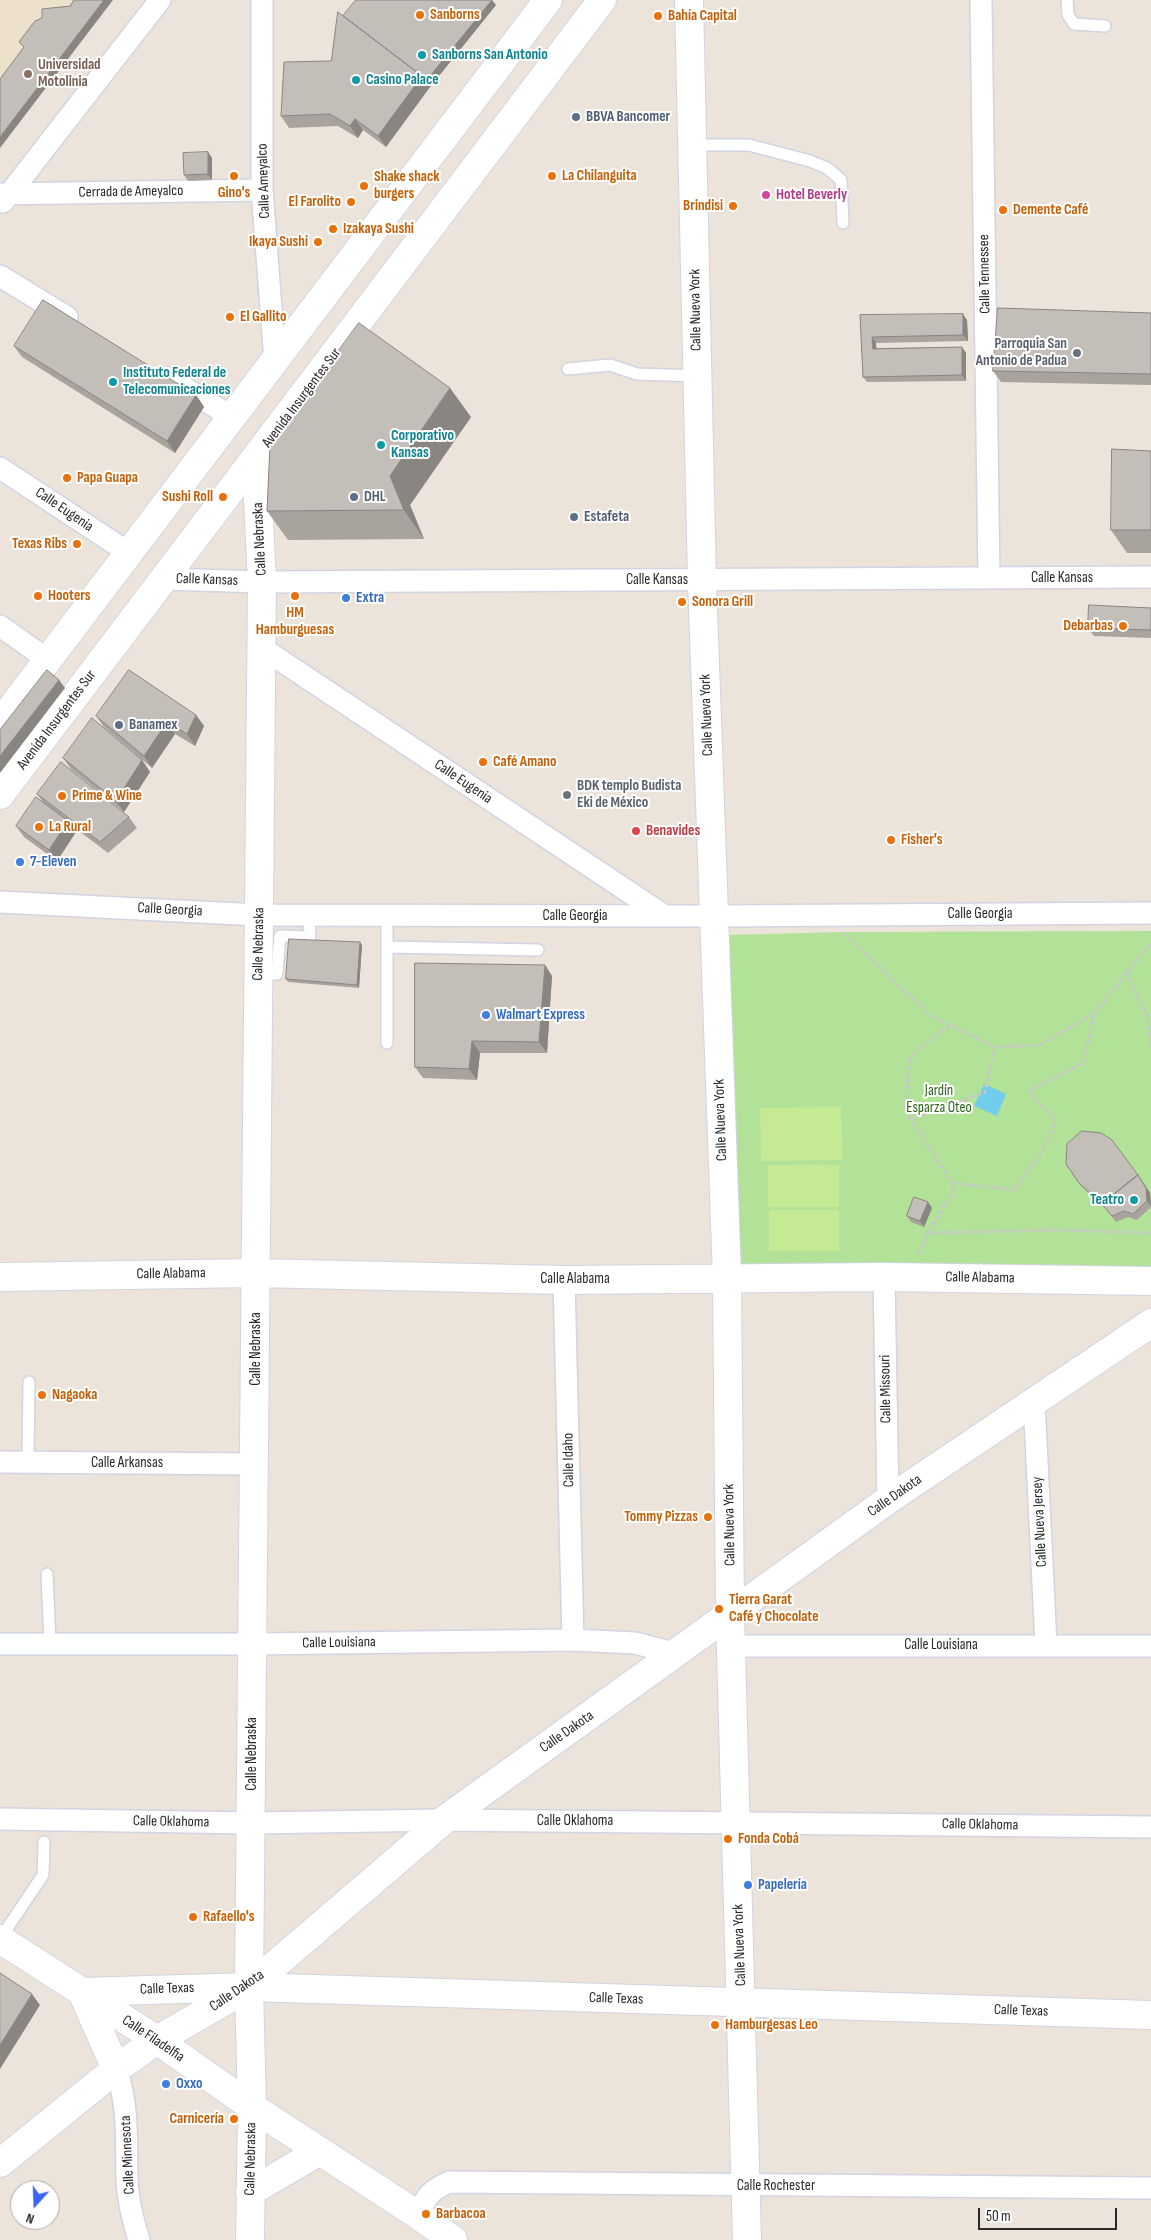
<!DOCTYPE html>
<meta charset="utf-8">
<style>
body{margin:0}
#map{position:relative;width:1151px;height:2240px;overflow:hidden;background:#ece4db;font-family:"Sofia Sans Condensed",sans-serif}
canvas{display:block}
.north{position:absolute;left:10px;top:2180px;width:50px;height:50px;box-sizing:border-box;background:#fff;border:1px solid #a9a9a9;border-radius:50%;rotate:200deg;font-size:14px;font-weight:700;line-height:20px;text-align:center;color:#292929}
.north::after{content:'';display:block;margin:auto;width:18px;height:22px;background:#3d63f7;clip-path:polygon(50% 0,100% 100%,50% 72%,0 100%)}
.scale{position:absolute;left:978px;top:2208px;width:139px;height:22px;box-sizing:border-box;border:2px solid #292929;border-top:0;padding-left:6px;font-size:15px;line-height:18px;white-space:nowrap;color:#292929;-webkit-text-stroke:4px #fff;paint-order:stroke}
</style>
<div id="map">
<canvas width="1151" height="2240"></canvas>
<div class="north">N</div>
<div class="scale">50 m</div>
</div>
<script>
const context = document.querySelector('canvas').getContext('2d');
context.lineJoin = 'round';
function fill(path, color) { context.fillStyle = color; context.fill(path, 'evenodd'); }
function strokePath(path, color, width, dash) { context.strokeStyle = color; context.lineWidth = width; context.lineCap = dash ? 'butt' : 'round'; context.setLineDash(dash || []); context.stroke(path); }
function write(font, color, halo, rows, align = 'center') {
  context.font = font + ' "Sofia Sans Condensed",sans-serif'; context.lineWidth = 4; context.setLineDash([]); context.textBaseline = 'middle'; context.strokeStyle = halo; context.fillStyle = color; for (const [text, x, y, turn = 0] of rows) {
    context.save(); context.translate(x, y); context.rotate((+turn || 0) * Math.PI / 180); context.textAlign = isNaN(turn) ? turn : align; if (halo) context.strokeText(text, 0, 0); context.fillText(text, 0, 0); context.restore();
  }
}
fill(new Path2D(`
 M0 0H113L0 148Z`), '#ede1cb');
fill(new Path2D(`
 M1151 931V1266L727 1268 726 935 843 932Z`), '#b2e298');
fill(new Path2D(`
 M841 1107 843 1160 761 1161 760 1108Z
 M768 1165H839V1207H768Z
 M769 1210H839V1251H769Z`), '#c6e994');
fill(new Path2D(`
 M984 1084 1006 1094 997 1116 974 1106Z`), '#70cdec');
const lane = new Path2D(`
 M1067 0 1068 15 1074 24 1105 26
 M693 145H749L810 161 827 168 841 180 843 223
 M568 369 610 365 637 374 698 376
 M387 947 538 950
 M259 974H277L280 936 310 937 309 915
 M387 1043V915
 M28 1462 29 1382
 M47 1574 50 1644
 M0 1939 43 1875 44 1842`);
const street = new Path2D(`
 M262 0V190L275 361
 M981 0 989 578
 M0 194 262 190
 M3 202 160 0
 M0 276 67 317
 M168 378 232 417
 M0 468 129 553
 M164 579 262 582 1151 577
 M0 626 48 660
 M262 648 665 916
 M0 902 259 915 713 916 1151 913
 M884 1277 888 1500
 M564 1280 573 1640
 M1034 1400 1046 1645
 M0 1462 255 1464
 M0 1644H253L573 1640 635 1643 677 1654
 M732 1646H1151
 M0 1819 252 1823 444 1820 1151 1827
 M116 2069C129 2106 126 2142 127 2180 128 2200 133 2221 139 2240
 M418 2215C426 2196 431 2190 449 2182L1151 2188`);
const secondary = new Path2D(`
 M689 0 702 580 727 1277 730 1613 747 2240
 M0 723 548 0
 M0 795 602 0
 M0 1277 256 1273 564 1280 884 1277 1151 1281
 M0 1939 157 2040 252 2107 418 2215 453 2240
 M82 1992 249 1987 1151 2015
 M82 1992 116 2069
 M0 2163 116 2069 157 2040 249 1987 444 1820 888 1500 1151 1323
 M250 2192 320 2151
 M250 2240 252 2107 249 1987 262 582 256 458`);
strokePath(lane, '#d1d4e2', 14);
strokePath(street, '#d1d4e2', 24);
strokePath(secondary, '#d1d4e2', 30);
strokePath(new Path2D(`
 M845 934 931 1016 995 1047 1039 1045 1094 1014 1151 942
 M1126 972 1148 1018 1151 1046
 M910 1119 985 1092 995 1047
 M952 1183 1014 1190 1044 1149 1056 1120 1028 1091 1083 1063 1094 1015
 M928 1233 1056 1230 1151 1233
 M918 1254 928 1233 953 1192 952 1183 905 1110 910 1057 950 1025`), '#c7c7c7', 3, [4, 2.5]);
strokePath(lane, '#fff', 11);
strokePath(street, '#fff', 21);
strokePath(secondary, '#fff', 28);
fill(new Path2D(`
 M496 5 430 87 386 147 363 130 358 138 338 126 289 128 281 116 331 61 343 16Z
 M208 152 212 158V180L188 181 184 175Z
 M1151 313V385L1001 382 993 371Z
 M860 315 967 320 968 341 876 343V348L962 347 966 353V381L867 382 863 377Z
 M14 346 196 395 204 407 175 453 22 357Z
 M471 417 410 505 424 539 288 540 267 511Z
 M1151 451V553H1127L1111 530Z
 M1151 608V638L1094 636 1088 628Z
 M196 715 204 726 195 746 175 734 152 768 104 727 96 716Z
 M63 758 142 760 150 772 124 812 71 769Z
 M37 794 129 817 137 828 108 853 71 825 76 832 57 861 24 837 16 826 43 802Z
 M362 945 359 988 288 982 286 979Z
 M545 965 552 976 547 1053H480L477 1080 423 1078 415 1067Z
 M1066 1164 1138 1175 1150 1193 1151 1207 1137 1220 1128 1217 1116 1222 1106 1209 1081 1186Z
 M928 1202 932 1208 924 1227 911 1222 907 1216Z`), '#a9a39e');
fill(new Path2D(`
 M104 0H113L0 148V137Z
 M492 0 496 5 430 87 386 147 378 136 422 76Z
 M355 119 363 130 358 138 350 126Z
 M208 152 212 158V180L208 174Z
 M963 314 967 320 968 341 963 335Z
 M872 337 876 343 877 354 873 349Z
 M962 347 966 353V381L962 375Z
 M450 388 471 417 410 505 424 539 404 510 390 476Z
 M196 395 204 407 175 453 167 441Z
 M59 680 65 688 0 773V756Z
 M196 715 204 726 195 746 187 734Z
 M167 722 175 734 152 768 144 756Z
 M142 760 150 772 124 812 116 801Z
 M68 821 76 832 57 861 49 850Z
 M360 942 362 945 359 988 357 985Z
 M545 965 552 976 547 1053 539 1042Z
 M472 1041 480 1053 477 1080 469 1069Z
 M1138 1175 1150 1193 1151 1207 1147 1201Z
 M928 1202 932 1208 924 1227 920 1221Z
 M32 1994 40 2005 0 2069V2045Z`), '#898581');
const building = new Path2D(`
 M74 0H104L0 137V79L24 47 19 42 35 21 42 18V9L70 6Z
 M356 0H492L426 81 422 76 343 16Z
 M338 12 422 76 378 136 355 119 350 126 330 114 281 116 284 62 331 61Z
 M208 152V174L184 175 183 153Z
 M43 300 196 395 167 441 14 346Z
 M998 308 1151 313V374L993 371Z
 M963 314V335L872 337 873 349 962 347V375L863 377 860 315Z
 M359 323 450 388 390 476 404 510 267 511 270 444Z
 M1112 449 1151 451V530H1111Z
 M1089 605 1151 608V630L1088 628Z
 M47 670 59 680 0 756V730Z
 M129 670 196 715 187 734 167 722 144 756 96 716Z
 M92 718 142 760 116 801 63 758Z
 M61 762 129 817 100 842 37 794Z
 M36 797 68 821 49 850 16 826Z
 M289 939 360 942 357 985 286 979Z
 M415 963 545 965 539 1042 472 1041 469 1069 415 1067Z
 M1082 1131 1101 1133 1112 1140 1138 1175 1102 1204 1104 1206 1079 1183 1066 1164 1067 1144Z
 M1138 1175 1146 1188 1147 1201 1133 1214 1124 1211 1112 1216 1102 1204Z
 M914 1197 928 1202 920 1221 907 1216Z
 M0 1973 32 1994 0 2045Z`);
fill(building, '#c4beb8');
strokePath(building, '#898581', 1);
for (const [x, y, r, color] of [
 [420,15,5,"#e8710a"],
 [658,16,5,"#e8710a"],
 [422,55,5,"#0f9aa8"],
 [28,74,5,"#8d6e63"],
 [356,80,5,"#0f9aa8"],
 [576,117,5,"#5c6f8a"],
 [234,176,5,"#e8710a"],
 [552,176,5,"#e8710a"],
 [364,186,5,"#e8710a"],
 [766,195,5,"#d1479c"],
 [351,202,5,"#e8710a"],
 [733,206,5,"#e8710a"],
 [1003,210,5,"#e8710a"],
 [333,229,5,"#e8710a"],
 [318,242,5,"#e8710a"],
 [230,317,5,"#e8710a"],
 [1077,353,5,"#6b7280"],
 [113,382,5,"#0f9aa8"],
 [381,445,5,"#0f9aa8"],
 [67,478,5,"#e8710a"],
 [223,497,5,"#e8710a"],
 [354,497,5,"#5c6f8a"],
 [574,517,5,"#5c6f8a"],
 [77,544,5,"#e8710a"],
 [38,596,5,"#e8710a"],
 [295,596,5,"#e8710a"],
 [346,598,5,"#3f7fe0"],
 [682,602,5,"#e8710a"],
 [1123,626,5,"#e8710a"],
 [119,725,5,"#5c6f8a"],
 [483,762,5,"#e8710a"],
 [567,795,5,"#6b7280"],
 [62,796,5,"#e8710a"],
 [39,827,5,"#e8710a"],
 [636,831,5,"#e0444e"],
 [891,840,5,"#e8710a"],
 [20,862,5,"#3f7fe0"],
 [486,1015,5,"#3f7fe0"],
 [1134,1200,5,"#0f9aa8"],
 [42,1395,5,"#e8710a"],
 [708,1517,5,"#e8710a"],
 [719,1609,5,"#e8710a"],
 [728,1839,5,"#e8710a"],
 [748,1885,5,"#3f7fe0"],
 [193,1917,5,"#e8710a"],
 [715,2025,5,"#e8710a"],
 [166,2084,5,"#3f7fe0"],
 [234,2119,5,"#e8710a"],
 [426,2214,5,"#e8710a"]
]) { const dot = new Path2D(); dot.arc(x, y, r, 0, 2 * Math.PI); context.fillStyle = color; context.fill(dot); strokePath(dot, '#fff', 2); }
write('bold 15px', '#c56008', '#fff', [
 ["Sanborns",430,15],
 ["Bahía Capital",668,16],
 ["La Chilanguita",562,176],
 ["Shake shack",374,177],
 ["burgers",374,194],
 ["Gino's",234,193,"center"],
 ["El Farolito",341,202,"right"],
 ["Brindisi",723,206,"right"],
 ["Demente Café",1013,210],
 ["Izakaya Sushi",343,229],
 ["Ikaya Sushi",308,242,"right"],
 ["El Gallito",240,317],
 ["Papa Guapa",77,478],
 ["Sushi Roll",213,497,"right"],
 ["Texas Ribs",67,544,"right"],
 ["Hooters",48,596],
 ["Sonora Grill",692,602],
 ["HM",295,613,"center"],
 ["Hamburguesas",295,630,"center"],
 ["Debarbas",1113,626,"right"],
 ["Café Amano",493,762],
 ["Prime & Wine",72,796],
 ["La Rural",49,827],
 ["Fisher's",901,840],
 ["Nagaoka",52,1395],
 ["Tommy Pizzas",698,1517,"right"],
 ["Tierra Garat",729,1600],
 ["Café y Chocolate",729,1617],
 ["Fonda Cobá",738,1839],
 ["Rafaello's",203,1917],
 ["Hamburgesas Leo",725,2025],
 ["Carnicería",224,2119,"right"],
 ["Barbacoa",436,2214]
], 'left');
write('bold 15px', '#0d838f', '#fff', [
 ["Sanborns San Antonio",432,55],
 ["Casino Palace",366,80],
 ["Instituto Federal de",123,373],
 ["Telecomunicaciones",123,390],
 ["Corporativo",391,436],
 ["Kansas",391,453],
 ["Teatro",1124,1200,"right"]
], 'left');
write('bold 15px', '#785e54', '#fff', [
 ["Universidad",38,65],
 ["Motolinia",38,82]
], 'left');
write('bold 15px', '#4e5e75', '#fff', [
 ["BBVA Bancomer",586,117],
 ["DHL",364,497],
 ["Estafeta",584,517],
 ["Banamex",129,725]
], 'left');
write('15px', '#292929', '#fff', [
 ["Calle Ameyalco",264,181,-92],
 ["Cerrada de Ameyalco",131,192,-1],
 ["Calle Tennessee",985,274,-91],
 ["Calle Nueva York",696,310,-91],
 ["Avenida Insurgentes Sur",302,398,-53],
 ["Calle Eugenia",64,510,34],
 ["Calle Nebraska",260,539,-93],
 ["Calle Kansas",1062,578],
 ["Calle Kansas",207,580,2],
 ["Calle Kansas",657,580],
 ["Calle Nueva York",707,715,-92],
 ["Avenida Insurgentes Sur",57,720,-53],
 ["Calle Eugenia",463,782,34],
 ["Calle Georgia",170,910,3],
 ["Calle Georgia",980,914],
 ["Calle Georgia",575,916],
 ["Calle Nebraska",259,944,-89],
 ["Calle Nueva York",721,1120,-92],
 ["Calle Alabama",171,1274,-1],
 ["Calle Alabama",980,1278,1],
 ["Calle Alabama",575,1279],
 ["Calle Nebraska",256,1349,-90],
 ["Calle Missouri",886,1389,-91],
 ["Calle Idaho",569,1460,-91],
 ["Calle Arkansas",127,1463],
 ["Calle Dakota",895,1496,-35],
 ["Calle Nueva Jersey",1040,1522,-93],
 ["Calle Nueva York",730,1525,-91],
 ["Calle Louisiana",339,1643,-1],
 ["Calle Louisiana",941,1645],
 ["Calle Dakota",567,1732,-35],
 ["Calle Nebraska",252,1754,-90],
 ["Calle Oklahoma",575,1821],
 ["Calle Oklahoma",171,1822,1],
 ["Calle Oklahoma",980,1825,1],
 ["Calle Nueva York",740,1945,-92],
 ["Calle Texas",167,1989,-2],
 ["Calle Dakota",237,1991,-34],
 ["Calle Texas",616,1999,2],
 ["Calle Texas",1021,2011,2],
 ["Calle Filadelfia",153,2039,34],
 ["Calle Minnesota",128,2155,-93],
 ["Calle Nebraska",251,2159,-89],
 ["Calle Rochester",776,2186]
]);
write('bold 15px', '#b23c85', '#fff', [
 ["Hotel Beverly",776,195]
], 'left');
write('bold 15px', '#5b616d', '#fff', [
 ["Parroquia San",1067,344],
 ["Antonio de Padua",1067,361],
 ["BDK templo Budista",577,786,"left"],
 ["Eki de México",577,803,"left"]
], 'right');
write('bold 15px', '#366cbe', '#fff', [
 ["Extra",356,598],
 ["7-Eleven",30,862],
 ["Walmart Express",496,1015],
 ["Papelería",758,1885],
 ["Oxxo",176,2084]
], 'left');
write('bold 15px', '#be3a42', '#fff', [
 ["Benavides",646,831]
], 'left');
write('15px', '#2b651b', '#fff', [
 ["Jardín",939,1091],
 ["Esparza Oteo",939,1108]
]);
</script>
